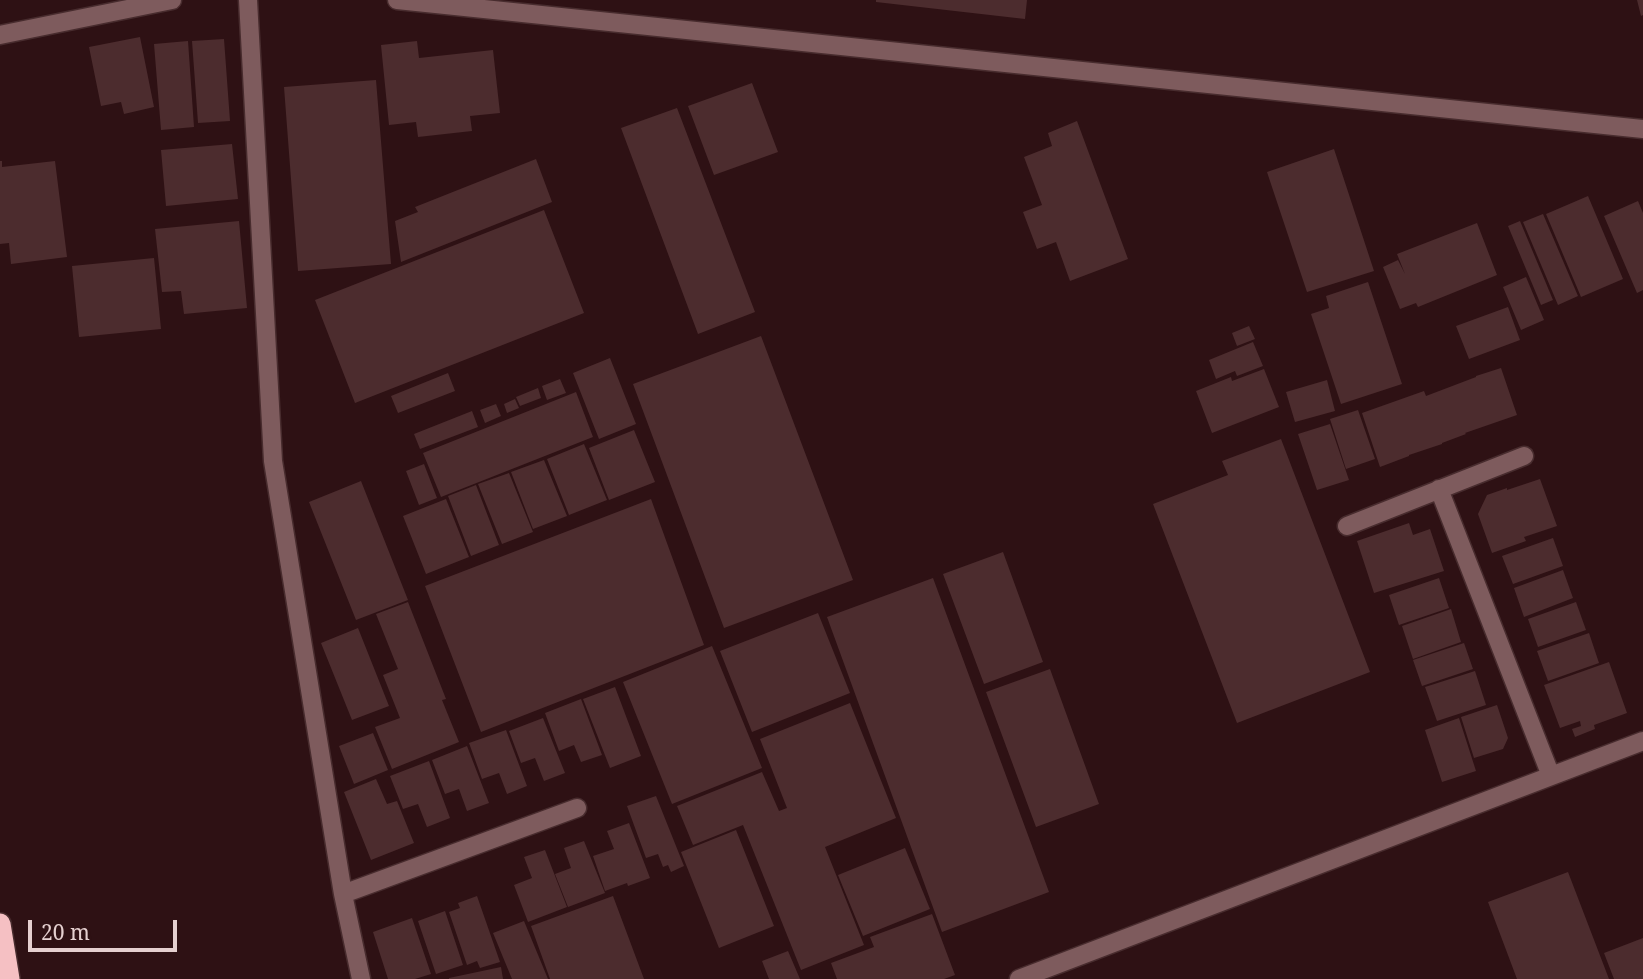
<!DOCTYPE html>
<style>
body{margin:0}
#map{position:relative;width:1643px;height:979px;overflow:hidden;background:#2e1114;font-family:"Noto Serif",serif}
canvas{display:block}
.scale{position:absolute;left:28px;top:920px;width:149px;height:32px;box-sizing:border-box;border:4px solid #e5d0d0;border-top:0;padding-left:9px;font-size:21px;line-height:24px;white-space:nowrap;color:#e5d0d0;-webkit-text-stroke:5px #2e1114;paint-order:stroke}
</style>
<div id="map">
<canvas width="1643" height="979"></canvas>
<div class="scale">20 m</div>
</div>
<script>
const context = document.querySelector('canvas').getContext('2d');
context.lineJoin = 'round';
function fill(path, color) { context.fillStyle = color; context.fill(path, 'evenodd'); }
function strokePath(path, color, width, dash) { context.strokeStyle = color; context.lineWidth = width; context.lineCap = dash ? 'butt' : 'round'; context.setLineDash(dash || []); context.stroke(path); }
fill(new Path2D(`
 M876 0H1027L1025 19 876 2Z
 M1637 0H1643V15L1641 16Z
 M140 37 154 107 124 114 121 102 101 106 89 47Z
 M224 39 230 121 198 123 192 41Z
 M188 41 194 127 161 130 154 44Z
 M417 41 419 58 493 50 500 113 470 116 472 131 418 137 416 122 389 125 381 45Z
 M376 80 391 264 298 271 284 87Z
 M752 83 778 152 714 175 688 106Z
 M677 108 755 312 698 334 621 128Z
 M1077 121 1128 259 1070 281 1056 242 1037 249 1023 212 1042 205 1024 157 1052 146 1048 133Z
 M232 144 238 199 166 206 161 150Z
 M1334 149 1374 271 1307 292 1267 172Z
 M536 159 552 202 401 262 395 221 418 212 415 207Z
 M0 161H2V167L55 161 67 257 11 264 9 243 0 244Z
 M1588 196 1623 279 1581 297 1546 214Z
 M1638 201 1643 213V290L1637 293 1604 216Z
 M544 210 584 313 355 403 315 300Z
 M1543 214 1578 296 1558 305 1523 222Z
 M239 221 247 308 184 314 181 291 162 292 155 229Z
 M1520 221 1553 300 1541 305 1508 226Z
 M1477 223 1497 275 1418 307 1416 303 1400 309 1383 267 1398 260 1405 274 1397 254Z
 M154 258 161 329 79 337 72 266Z
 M1526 277 1544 320 1521 330 1503 287Z
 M1368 282 1402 384 1341 404 1311 314 1329 308 1326 296Z
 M1508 307 1520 340 1469 359 1456 326Z
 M1249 326 1255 339 1237 346 1232 333Z
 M761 336 853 580 724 628 633 384Z
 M1253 342 1263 366 1237 376 1235 371 1216 379 1209 360Z
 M610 358 636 424 599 439 573 373Z
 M1501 368 1517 415 1465 433 1466 434 1442 443V444L1409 455V456L1380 467 1362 413 1424 391 1426 396 1476 377V376Z
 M1264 369 1279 407 1212 433 1196 391 1231 377 1232 381Z
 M448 373 455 391 398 413 391 396Z
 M560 379 566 393 547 400 542 386Z
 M1327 380 1335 411 1295 422 1286 392Z
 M538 388 541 398 520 406 516 397Z
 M576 392 593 437 441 497 423 453Z
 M515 399 519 408 507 413 504 404Z
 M496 404 501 416 485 423 480 410Z
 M1358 410 1375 459 1346 469 1330 419Z
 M472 411 478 427 420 449 414 434Z
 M1330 424 1349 480 1317 490 1298 434Z
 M634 430 655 482 609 500 589 448Z
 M1281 439 1370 672 1237 723 1153 504 1228 475 1222 461Z
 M584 444 607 500 569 515 547 459Z
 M544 460 567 516 533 529 511 472Z
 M424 464 437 498 419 505 406 471Z
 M509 473 533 532 502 544 478 484Z
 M1540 479 1557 526 1524 537 1526 541 1492 553 1478 514 1487 495 1507 488V490Z
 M361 481 408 600 356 620 309 502Z
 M476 485 499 545 471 556 448 496Z
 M446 499 469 557 426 574 403 516Z
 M651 499 704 645 481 732 425 586Z
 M1409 523 1413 535 1430 529 1444 571 1374 593 1357 541Z
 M1553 538 1563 566 1513 584 1502 556Z
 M1003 552 1043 662 984 684 943 574Z
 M1563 570 1573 598 1524 617 1514 588Z
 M933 578 1049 892 942 932 827 617Z
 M1439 578 1449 608 1399 625 1389 595Z
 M408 602 446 699 442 700 459 742 392 769 375 727 400 718 383 675 398 669 376 614Z
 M1576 602 1586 630 1538 647 1528 619Z
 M1451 609 1461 642 1413 659 1402 626Z
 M818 613 850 693 752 732 720 651Z
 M358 628 389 706 352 720 321 643Z
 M1589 633 1599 663 1548 681 1537 651Z
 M1464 643 1473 669 1422 686 1413 660Z
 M712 646 762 768 672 804 623 682Z
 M1609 662 1627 713 1594 725 1595 729 1575 737 1572 729 1581 726 1580 721 1560 728 1544 685Z
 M1050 669 1099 804 1036 827 986 692Z
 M1475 671 1486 705 1437 721 1425 687Z
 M615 687 641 756 610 768 583 699Z
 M581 699 602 755 581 762 574 745 559 751 545 713Z
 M850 703 896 818 825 847 864 945 801 970 743 825 693 845 677 806 762 772 779 811 787 808 760 739Z
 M1497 705 1508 738 1503 749 1474 758 1461 717Z
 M543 718 565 773 544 781 535 758 521 763 509 731Z
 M1459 718 1476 771 1442 782 1425 730Z
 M506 730 527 786 507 794 499 773 482 779 469 743Z
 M373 733 388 770 354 784 339 746Z
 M467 746 489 803 467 811 459 789 445 794 432 760Z
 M429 761 450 818 427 827 418 804 403 809 390 776Z
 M376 779 387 804 397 801 414 843 371 860 344 792Z
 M656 796 684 866 671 872 668 865 663 867 658 854 646 858 627 806Z
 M629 823 650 878 628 886 627 883 605 891 593 856 614 849 607 831Z
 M736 830 774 926 719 948 681 852Z
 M584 841 605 893 568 907 555 874 571 868 564 848Z
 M905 848 930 909 863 936 838 875Z
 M545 850 567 907 528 922 514 885 532 878 524 857Z
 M1568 872 1609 979H1517L1488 902Z
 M477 896 500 962 480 968 477 961 467 965 449 912 460 908 458 903Z
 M613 896 644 979H550L531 926Z
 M445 911 463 965 436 974 418 921Z
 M932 914 955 975 944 979H837L831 963 874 947 870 937Z
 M412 918 431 974 415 979H388L373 932Z
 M524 921 548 979H512L493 933Z
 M1643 938V979H1614L1604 953Z
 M788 951 800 979H769L762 961Z
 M501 967 503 979H449V978Z`), '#4c2c2e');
const minor = new Path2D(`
 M248 0 273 461 343 894 361 979
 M397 0 1643 129
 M0 35 172 0
 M1439 489 1551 776
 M1347 526 1524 456
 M343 894 577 808
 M1019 979 1643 741`);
const highway = new Path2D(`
 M0 924 9 979`);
strokePath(minor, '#482c2e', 21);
strokePath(highway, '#482c2e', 24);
strokePath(minor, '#7e5b5d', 18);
strokePath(highway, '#f5c0c3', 21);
</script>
